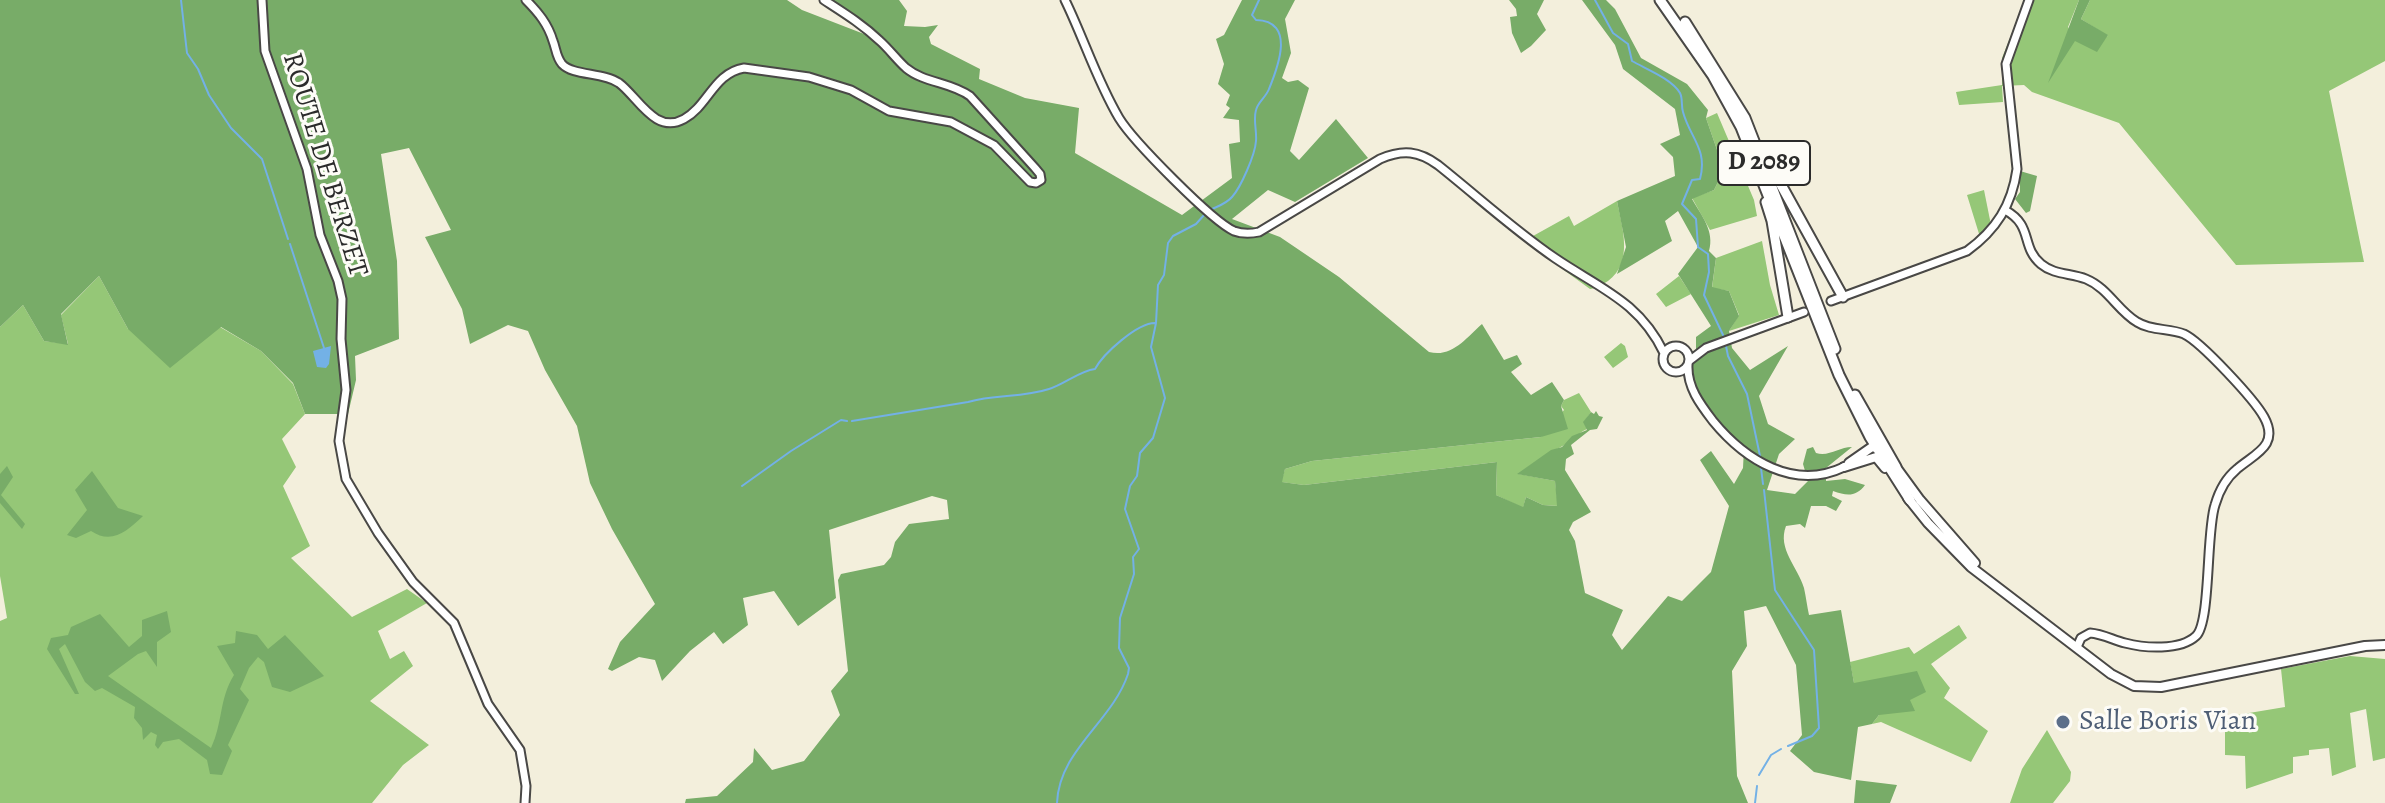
<!DOCTYPE html>
<style>
body{margin:0}
canvas{display:block;background:#f3efdc}
</style>
<canvas width="2385" height="803"></canvas>
<script>
const context = document.querySelector('canvas').getContext('2d');
context.lineJoin = 'round';
function fill(path, color) { context.fillStyle = color; context.fill(path, 'evenodd'); }
function strokePath(path, color, width, dash) { context.strokeStyle = color; context.lineWidth = width; context.lineCap = dash ? 'butt' : 'round'; context.setLineDash(dash || []); context.stroke(path); }
function write(font, color, halo, rows, align = 'center') {
  context.font = font + ' Alegreya,serif'; context.lineWidth = 6; context.setLineDash([]); context.textBaseline = 'middle'; context.strokeStyle = halo; context.fillStyle = color; for (const [text, x, y, turn = 0] of rows) {
    context.save(); context.translate(x, y); context.rotate((+turn || 0) * Math.PI / 180); context.textAlign = isNaN(turn) ? turn : align; if (halo) context.strokeText(text, 0, 0); context.fillText(text, 0, 0); context.restore();
  }
}
fill(new Path2D(`
 M2025 0H2079L2068 27 2075 41 2108 36 2081 19 2090 0H2385V61L2329 91 2364 262 2236 265 2119 123 2032 92 2024 85 2002 86 2003 102 1959 105 1956 92 2002 85V58Z
 M1717 113 1754 200 1757 216 1710 230 1692 198 1714 190 1724 170 1706 118Z
 M1984 190 1991 225 1980 237 1967 195Z
 M1617 201C1622 227 1634 262 1608 281 1601 285 1598 288 1590 289L1561 268 1533 236 1569 216 1574 226Z
 M1762 241 1770 285 1779 315 1729 331 1739 315 1729 291 1712 288 1716 258Z
 M99 276 128 329 220 327 261 351 293 384 305 414 282 439 296 467 283 486 310 546 291 558 352 617 407 589 427 603 378 631 390 659 404 651 413 666 370 701 429 745 403 765 372 803H0V621L7 618 0 576V327L23 305 44 341 68 344 61 315Z
 M1679 276 1691 294 1666 307 1656 294Z
 M1621 343 1625 346 1628 357 1613 368 1604 357Z
 M1579 393 1591 412 1584 422 1587 429C1576 434 1569 443 1559 448 1544 455 1532 464 1519 474L1555 481 1558 506 1543 505 1526 497 1523 508 1496 495 1497 462 1304 485 1281 482 1285 469 1312 461 1541 437 1564 410 1561 406 1564 400Z
 M1959 625 1967 638 1931 664 1950 688 1944 698 1988 731 1971 762 1881 722 1872 724 1879 715 1854 683 1850 662 1909 647 1914 654Z
 M2350 656 2385 659V758L2373 761 2366 709 2350 713 2356 767 2332 776 2329 748 2309 750V755L2293 757V773L2246 789 2245 756 2225 755V717L2285 707 2281 669Z
 M2047 730 2071 772 2070 781 2053 803H2010L2022 769Z`), '#95c777');
fill(new Path2D(`
 M0 0H787L802 10 877 39 824 0H899L907 11 904 26 925 27 938 25 929 37 931 44 980 69 979 79 1025 98 1079 108 1075 153 1182 215 1232 178 1229 144 1240 142 1239 120 1223 118 1230 108 1226 105 1230 95 1218 84 1224 64 1216 39 1224 35 1242 0H1295L1285 19 1291 53 1282 78 1288 82 1298 80 1309 88 1290 151 1299 160 1336 119 1368 158 1295 202 1268 190 1232 219 1280 237 1339 277 1429 352C1452 358 1466 338 1482 324L1504 360 1517 355 1522 364 1511 372 1531 395 1552 382 1564 400 1561 406 1568 429 1541 437 1312 461 1285 469 1282 482 1304 485 1497 462 1496 495 1523 507 1526 497 1543 505 1557 506 1555 481 1517 474 1551 450 1562 447 1572 436 1587 430 1583 422 1591 412 1594 414 1596 411 1599 416 1603 417 1597 429 1590 430 1571 445 1574 454 1566 459 1565 470 1591 512 1573 522 1569 530 1575 541 1585 593 1623 610 1612 635 1622 650 1668 596 1682 601 1711 572 1729 506 1700 460 1711 451 1734 484 1743 468 1744 448C1721 424 1699 402 1690 370L1696 359V337L1711 326 1678 274 1698 247 1678 211 1665 221 1672 241 1617 274 1626 247 1617 201 1675 176 1673 157 1660 144 1680 135 1675 109 1623 69 1615 45 1582 0H1606L1615 9 1641 58 1687 84 1708 110 1706 118 1724 170 1714 190 1692 199C1701 215 1715 231 1709 251L1716 258 1712 287 1729 291 1739 316 1729 331 1732 348 1750 370 1788 346 1759 396 1768 424 1795 439 1779 454 1767 490 1795 494 1808 481 1803 464 1807 449 1813 447 1816 453C1829 457 1839 447 1852 447L1826 468V481L1845 479 1865 485C1856 497 1847 496 1833 491L1832 496 1842 501 1836 511 1826 506H1811L1805 528 1800 524 1786 526C1777 549 1798 567 1804 588 1806 597 1807 606 1809 615L1841 610 1854 683 1917 671 1926 692 1910 700 1915 711 1879 715 1872 724 1858 727 1851 780 1814 772 1790 751 1802 735 1796 665 1766 606 1744 611 1747 646 1732 671 1737 776 1748 803H685L686 799 717 796 753 762 754 748 772 770 804 761 840 715 831 691 848 671 838 580 841 574 884 565 891 557 895 542 909 524 949 519 947 500 932 496 829 530 836 598 798 626 774 591 743 598 748 625 723 644 714 632 690 651 662 681 655 660 639 657 612 671 608 669 620 642 655 604 612 529 590 483 577 426 545 370 528 331 508 325 470 344 462 309 425 237 451 230 409 148 381 154 397 261 399 339 355 356 356 380 348 414H305L293 383 261 351 221 327 170 368 128 329 99 276 61 314 68 345 44 341 23 305 0 327Z
 M1509 0H1544L1537 14 1546 30 1531 46 1521 53 1512 33 1510 17 1517 16 1516 9Z
 M2079 0H2090L2081 19 2108 35 2097 52 2075 41 2048 83Z
 M2020 171 2037 176 2030 211 2026 213 2015 199 2020 192Z
 M7 466 13 477 1 495 25 524 22 529 0 503V474Z
 M92 471 118 508 143 516C127 531 112 545 91 531L76 538 67 535 87 510 75 490Z
 M167 611 171 632 157 642V667L146 651 138 654 108 676 211 748C223 723 219 699 234 675L217 646 235 643 236 631 257 635 268 649 285 635 324 676 290 692 272 687 264 662 258 657 249 668 240 689 249 700 228 745 232 751 222 775 210 774 207 760 179 739 163 742 158 749 155 745 157 735 151 732 143 740 142 728 134 718 135 707 102 688 95 691 85 682 65 644 59 649 79 694H75L47 649 51 638 68 635 71 627 100 614 129 647 142 636V620Z
 M1856 780 1897 785 1890 803H1854Z`), '#78ac68');
fill(new Path2D(`
 M331 346 329 364 326 368 317 367 313 351Z`), '#73b1e6');
strokePath(new Path2D(`
 M181 0 187 53 198 69 209 95 231 128 262 159 288 239
 M1595 0 1613 33 1628 44 1632 61C1646 69 1672 79 1680 93 1683 99 1681 106 1683 112 1690 138 1708 149 1700 179L1692 180 1682 204 1696 219 1698 247 1708 254 1709 272 1704 295 1724 337
 M1210 210C1218 206 1226 204 1232 197 1241 187 1255 155 1256 141 1257 131 1253 120 1256 110 1258 102 1266 97 1269 89 1278 67 1296 21 1256 20L1252 15 1259 0
 M290 244 324 348
 M1726 346 1728 356 1747 394 1760 456
 M852 421 968 402C995 394 1022 398 1049 389 1065 384 1079 371 1095 369 1103 354 1137 323 1155 323
 M1761 468 1763 484
 M742 486 791 451 841 420 847 421
 M1764 490 1775 590 1814 650 1819 728 1812 736 1788 746
 M1759 775 1771 755 1781 749
 M1057 803C1059 750 1112 722 1128 674L1129 668 1119 648 1120 618 1134 574 1133 557 1139 549 1125 509 1130 486 1137 476 1140 453 1153 438 1165 398 1151 347 1156 323 1158 285 1164 275 1168 243 1173 236 1196 224 1205 214
 M1755 803 1757 786`), '#73b1e6', 2);
const secondary = new Path2D(`
 M262 0 265 51 307 169 320 235 338 281 342 299 341 339 346 390 339 441 346 479 378 533 413 582 454 623 488 704 520 750 526 786 525 803
 M526 0C538 12 548 24 553 41 556 48 556 57 562 64 573 76 603 72 619 83 638 97 655 135 684 119 708 106 714 73 744 68L809 77 851 90 889 111 951 122 994 145 1030 182 1036 183 1041 180 1040 174 1035 168 970 96C951 82 924 83 906 68 897 60 889 49 880 41 862 24 844 13 824 0
 M1065 0C1084 39 1097 81 1119 118 1133 141 1212 221 1234 231 1242 234 1250 234 1259 232L1380 159C1403 149 1419 151 1438 165 1477 196 1514 230 1555 258 1599 288 1639 301 1664 353
 M2005 210C2034 226 2020 246 2041 264 2054 275 2071 273 2086 279 2108 288 2118 311 2137 322 2151 331 2169 328 2184 334 2201 342 2254 399 2264 417 2280 446 2254 454 2237 469 2226 478 2219 491 2215 505 2206 531 2211 622 2196 636 2180 651 2144 648 2125 643 2113 640 2103 634 2090 633L2081 638 2077 647
 M1831 301 1967 251C1996 230 2012 205 2017 169L2006 64 2029 0
 M1663 359a13 13 0 1 1 26 0a13 13 0 1 1-26 0Z
 M1689 361 1706 348 1804 312
 M1688 365C1687 387 1700 404 1713 421 1745 460 1794 491 1844 467`);
const primary = new Path2D(`
 M1849 463 1872 447 1881 449
 M1893 463 1920 500 1975 563
 M1844 467 1876 457 1885 468
 M1908 498 1928 523 1971 567 2111 674 2134 686 2161 687 2365 646 2385 645`);
const highway = new Path2D(`
 M1660 0 1713 76 1741 127 1839 375 1870 437 1910 500
 M1685 22 1745 118 1835 349
 M1769 163 1843 297
 M1766 202 1772 221 1788 317
 M1855 395 1896 467`);
strokePath(secondary, '#494846', 11);
strokePath(primary, '#494846', 12);
strokePath(highway, '#494846', 13);
strokePath(secondary, '#fff', 7);
strokePath(primary, '#fff', 8);
strokePath(highway, '#fff', 9);
for (const [x, y, r, color] of [
 [2063,722,8,"#5c6f8a"]
]) { const dot = new Path2D(); dot.arc(x, y, r, 0, 2 * Math.PI); context.fillStyle = color; context.fill(dot); strokePath(dot, '#fdfcf7', 3); }
for (const [x, y, w] of [
 [1764,163,92]
]) { const box = new Path2D(); box.roundRect(x - w / 2, y - 22, w, 44, 6); context.fillStyle = '#fdfcf7'; context.fill(box); strokePath(box, '#2b2b2b', 2); }
write('bold 26px', '#2b2b2b', null, [
 ["D 2089",1764,163]
]);
write('28px', '#2b2b2b', '#fdfcf7', [
 ["ROUTE DE BERZET",324,165,73]
]);
write('28px', '#4e5e75', '#fdfcf7', [
 ["Salle Boris Vian",2079,722]
], 'left');
</script>
